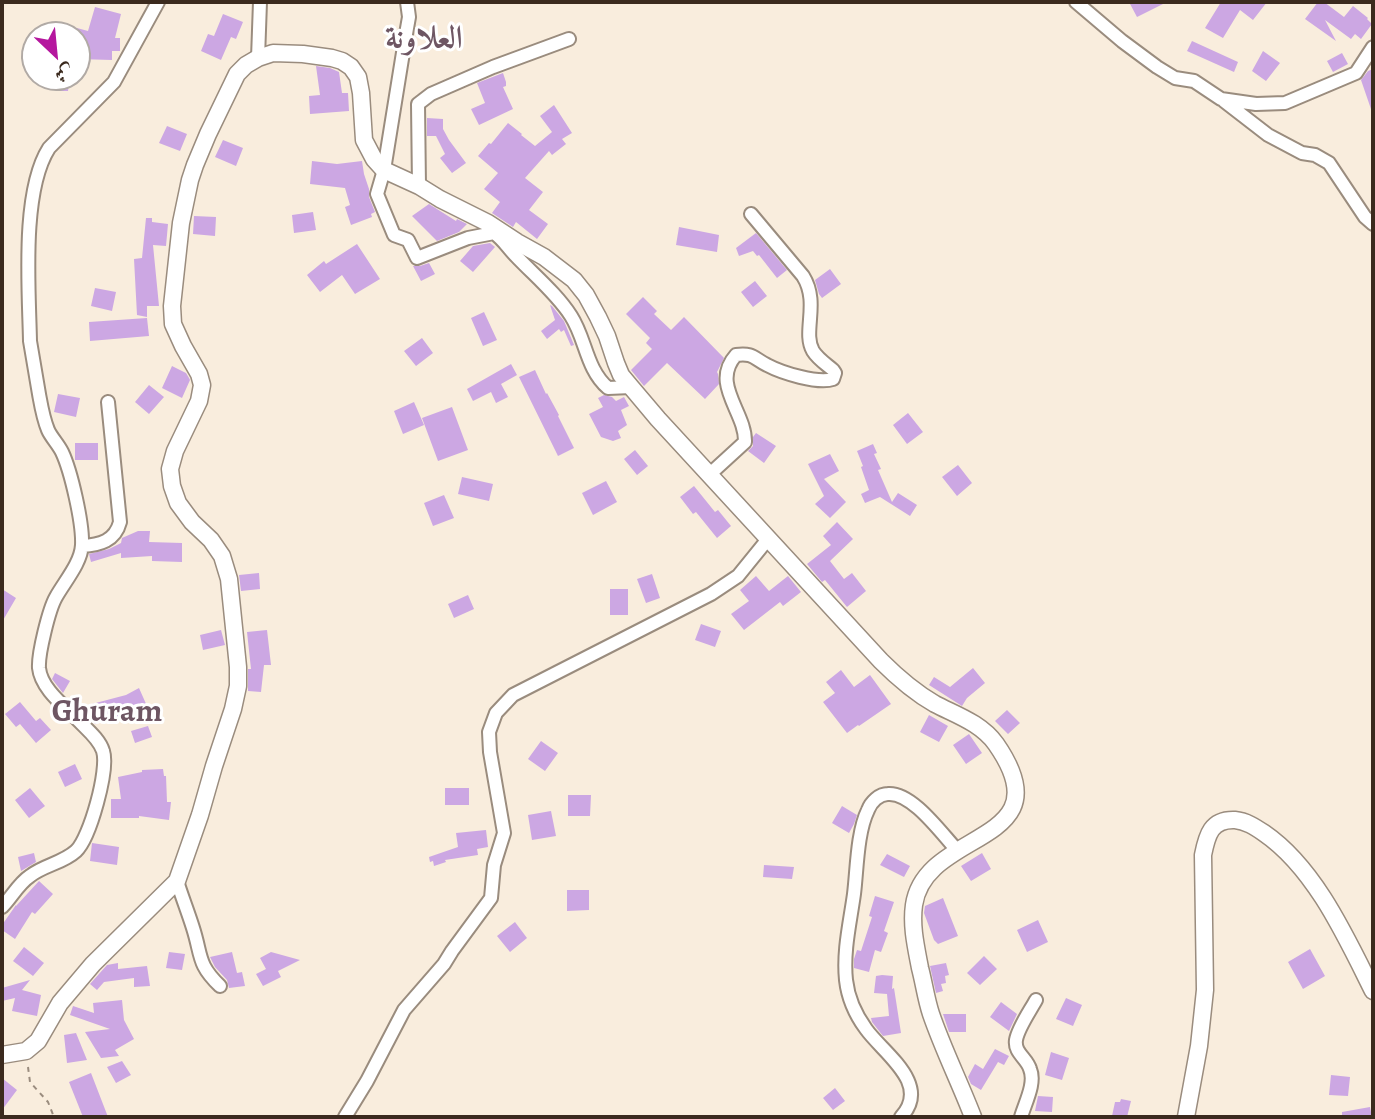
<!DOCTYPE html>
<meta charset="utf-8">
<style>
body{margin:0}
#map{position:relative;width:1375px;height:1119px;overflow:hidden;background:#f9eddd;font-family:Alegreya,Amiri,serif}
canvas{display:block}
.frame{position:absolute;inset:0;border:4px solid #3b2a1e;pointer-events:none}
.north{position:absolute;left:21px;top:21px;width:70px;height:70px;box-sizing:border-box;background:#fff;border:2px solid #b1aaa5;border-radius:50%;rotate:154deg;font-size:19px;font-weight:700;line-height:28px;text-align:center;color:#3b2a1e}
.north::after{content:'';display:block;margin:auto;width:24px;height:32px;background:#b5179e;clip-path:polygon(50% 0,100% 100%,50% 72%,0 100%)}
</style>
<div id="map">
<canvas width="1375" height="1119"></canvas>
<div class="frame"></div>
<div class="north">ش</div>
</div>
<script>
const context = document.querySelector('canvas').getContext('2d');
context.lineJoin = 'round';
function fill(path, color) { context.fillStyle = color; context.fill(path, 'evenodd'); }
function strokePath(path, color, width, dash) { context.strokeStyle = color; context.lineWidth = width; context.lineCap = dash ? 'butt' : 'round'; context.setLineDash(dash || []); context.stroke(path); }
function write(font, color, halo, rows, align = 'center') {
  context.font = font + ' Alegreya,Amiri,serif'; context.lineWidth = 6; context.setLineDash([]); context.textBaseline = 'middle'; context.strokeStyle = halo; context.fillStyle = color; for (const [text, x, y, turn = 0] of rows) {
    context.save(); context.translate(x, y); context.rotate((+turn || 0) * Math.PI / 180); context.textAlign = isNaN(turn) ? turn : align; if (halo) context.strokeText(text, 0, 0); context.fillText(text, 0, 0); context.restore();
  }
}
fill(new Path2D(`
 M1129 2H1167L1137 17Z
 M1221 2H1267L1253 20 1240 10 1223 38 1205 28Z
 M1318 2H1324L1344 17 1353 6 1368 18 1367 19 1372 24 1361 39 1355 34 1351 39 1325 20 1336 41 1305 19Z
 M95 7 121 14 115 38H120V51H112V60L77 59V28L88 31Z
 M223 14 243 22 236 39 231 37 221 60 201 51 208 34 214 36Z
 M1192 41 1238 62 1234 72 1187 51Z
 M1263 51 1280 63 1266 81 1252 71Z
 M1342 53 1348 64 1333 72 1327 61Z
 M316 66 330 68 339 72 342 93H348L349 111 310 114 309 96 320 95Z
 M1373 69V111L1372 112 1361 80 1368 71Z
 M503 73 506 82V86L503 87 513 109 479 125 471 109 485 103 477 83Z
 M56 77H70L68 91H56Z
 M554 105 572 133 562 139 566 144 552 155 549 151 525 178 543 192 529 210 548 224 537 239 516 222 513 227 492 213 500 202 484 189 498 173 478 156 489 143 491 144 508 123 522 134 521 135 535 146 552 132 540 116Z
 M427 118 443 119V129L449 140 466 163 452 173 440 158 445 154 436 136H427Z
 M167 126 187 134 180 151 159 143Z
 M223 140 243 148 236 166 215 157Z
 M312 161 337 164 362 161 364 174 369 189V197L375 212 371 214 372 217 351 225 345 207 350 205 345 188 310 184Z
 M429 204 456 221 457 219 467 224 459 232 437 241 412 216Z
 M313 212 316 230 294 233 292 215Z
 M194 216 216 217 215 236 193 234Z
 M146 218H152V222L168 224 166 246 153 245 159 306H147V317L137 315 134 259 142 258Z
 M679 227 719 235 717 252 676 245Z
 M756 233 787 270 777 278 759 255 757 256 753 251 739 256 736 248Z
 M490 243 495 247 473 272 460 261 473 246Z
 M357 244 380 279 355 294 342 275 320 292 307 275 324 261 326 264Z
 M429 263 435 274 421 281 413 266H420Z
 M830 269 841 284 822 298 819 294 815 280Z
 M755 281 767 296 753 307 741 292Z
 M95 288 116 292 112 311 91 306Z
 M643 297 657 311 654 314 671 330 684 317 724 358 717 372 718 374 719 384 705 399 667 363 644 386 631 370 652 349 646 343 650 338 626 314Z
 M550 305 552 306 564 321 574 345 571 346 564 330 561 332 559 329 547 339 541 331 555 320Z
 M484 312 497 340 483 346 471 318Z
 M147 318 149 336 90 341 89 322Z
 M422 338 433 353 416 366 404 351Z
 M511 364 517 375 501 384 508 397 496 403 491 392 473 401 467 389Z
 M172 366 186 373 189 378 190 380 182 398 162 388Z
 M535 370 546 394 547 393 559 415 558 416 574 448 558 456 519 377Z
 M149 385 164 397 149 414 135 402Z
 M58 394 80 398 76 417 54 412Z
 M604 395 612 397 616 401 624 397 629 406 621 410 627 425 618 431 621 438 613 441 601 437 589 414 603 407 598 398Z
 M414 402 424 425 403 434 394 411Z
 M452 407 468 450 438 461 422 418Z
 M908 413 923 432 907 444 893 425Z
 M756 433 776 446 764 463 748 451 753 446V437Z
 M75 443H98V460H75Z
 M873 444 877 453 874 454 881 469 878 470 892 502 898 493 917 505 910 516 880 497 865 503 861 494 869 490 861 467 863 466 857 451Z
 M635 450 648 466 637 475 624 459Z
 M830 454 839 471 824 479 846 502 830 518 815 504 824 496 808 464Z
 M958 465 972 483 957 496 942 477Z
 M462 477 493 484 489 501 458 494Z
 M606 481 617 502 593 515 582 493Z
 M694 486 715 512 718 510 731 526 717 538 696 512 693 514 680 497Z
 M444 495 454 518 433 526 424 503Z
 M837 522 853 539 830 561 844 579 852 573 866 591 847 607 825 580 822 582 807 564 831 545 823 536Z
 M138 531H150L149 542 182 543V562L152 561V556L121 558V553L91 562 89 554 109 549 121 543 122 538Z
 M259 573 260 589 241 591 239 575Z
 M652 574 660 598 646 603 637 579Z
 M756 576 769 591 788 576 801 592 783 606 780 602 744 630 731 614 749 601 740 590Z
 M2 589 16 598 2 622Z
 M610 589H628V615H610Z
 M468 595 474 609 454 618 448 604Z
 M701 624 721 631 715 647 695 640Z
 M221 630 225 645 203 650 200 635Z
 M267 630 271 665H264L261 692 248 691V669H251L247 632Z
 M973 668 985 683 967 698 962 706 929 685 934 677 950 687Z
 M841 670 854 687 870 675 891 704 859 726 858 725 847 733 823 702 835 693 826 682Z
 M55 673 70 681 63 693 52 679Z
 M139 688 147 706 126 716 95 724 93 722 88 705 126 695Z
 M20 702 36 721 40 718 51 730 36 743 20 724 16 727 5 714Z
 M1007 710 1020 723 1008 734 995 721Z
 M929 715 948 726 939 742 920 732Z
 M148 726 152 737 135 743 131 731Z
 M969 734 982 753 966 764 953 745Z
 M541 741 558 753 545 771 528 759Z
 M75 764 82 779 65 787 58 772Z
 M163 769 164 776H166L167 802H171L169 820 139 816V818H111V799H121L118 777 142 772V770Z
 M30 788 45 806 29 818 15 800Z
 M445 788H469V805H445Z
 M568 795H591L590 816H568Z
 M842 806 857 815 854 824 849 833 832 823Z
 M551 811 556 836 532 840 528 815Z
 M486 830 488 847 477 849 478 855 445 860 446 862 434 866 433 861 430 862 429 857 458 847 456 833Z
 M92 843 119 847 117 865 90 861Z
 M34 853 36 862 21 871 18 857Z
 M982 853 991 869 971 881 961 866Z
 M887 854 910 866 904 877 880 865Z
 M764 865 794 867 792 879 763 877Z
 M39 881 53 894 35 914 32 912 15 939 2 930V925L16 905V906Z
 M567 890H589V910L567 911Z
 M875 896 894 902 884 931 888 933 881 952 875 950 869 972 854 968V959L857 950 861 951 872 917 869 916Z
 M943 898 958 936 938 944 934 940 924 913 925 906Z
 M1038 920 1048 942 1027 952 1017 930Z
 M515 922 527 938 510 952 497 936Z
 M24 947 44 963 33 976 13 961Z
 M1310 949 1325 976 1303 989 1288 962Z
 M169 952 185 954 182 970 166 968Z
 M232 952 237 973 242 972 245 986 229 988 227 980 215 967 210 957Z
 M271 952 300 960 278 971 281 977 263 986 256 974 266 969 260 958Z
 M984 956 997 969 980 985 967 973Z
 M118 963V969L147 966 150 986 134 987V978L104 982 97 990 90 984 107 965Z
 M946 963 949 975 945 976 946 983 941 984 943 991 936 993 930 966Z
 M882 975 893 976 892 989 894 988 901 1033 883 1036 872 1022 871 1018 889 1016 887 994 874 993 876 976Z
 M30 980 22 990 41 995 37 1016 12 1011 15 998 2 1001V988Z
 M1066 998 1082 1005 1073 1026 1056 1019Z
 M122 1000 124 1020 134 1039 115 1050 119 1056 101 1058 85 1032 110 1029 70 1015 73 1006 94 1013 93 1003Z
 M1001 1002 1017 1014 1009 1031 990 1017Z
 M943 1014H966V1032H949Z
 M76 1033 87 1060 67 1063 64 1035Z
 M995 1049 1009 1056 1004 1065 998 1062 981 1090 971 1084 968 1077 975 1064 983 1069Z
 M1051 1052 1069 1058 1062 1080 1045 1075Z
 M122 1061 131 1075 116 1083 107 1067Z
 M91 1073 108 1117H83L69 1082Z
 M1331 1075 1350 1077 1348 1096 1329 1095Z
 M2 1078 17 1090 2 1110Z
 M835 1088 845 1101 833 1110 823 1098Z
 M1038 1096 1053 1097 1052 1112 1035 1111Z
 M1121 1099 1131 1101 1127 1117 1112 1116 1115 1102H1120Z
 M1370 1107 1372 1117H1342V1112Z`), '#cca7e3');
const minor = new Path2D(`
 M407 2 409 17 406 34 384 170 377 194 394 235 408 240 417 258 468 238 494 233C503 239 508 248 516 256 534 275 557 294 571 316 586 339 586 369 608 388L631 387
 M1076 2 1122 41 1157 67 1175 78 1194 81 1221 99 1256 104 1285 103 1356 73 1373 47
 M258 58 260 2
 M1224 101 1268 135 1302 153 1315 155 1329 163 1365 217 1373 224
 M419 186 418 104 431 94 493 67 569 39
 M710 474 745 442C746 412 710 384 736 355 754 353 753 358 767 365 782 373 818 384 833 379L835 373 833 370C826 364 818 359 813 351 802 332 820 303 803 276L751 214
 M82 546C100 545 115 541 120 522L108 402
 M177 881C182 897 188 912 193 928 202 956 197 964 220 986
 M2 907C12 897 18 884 30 876 44 865 63 863 76 851 90 838 109 769 103 751 99 738 85 728 76 718 63 705 41 688 39 668 38 654 49 609 56 597 65 581 81 563 82 545 83 523 71 471 62 452 58 444 51 437 48 430 43 418 41 405 39 394 36 376 33 359 30 341 29 289 21 192 49 148L114 82 158 2
 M345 1117 367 1081 404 1010 444 964 452 951 491 898 494 865 504 833 490 752 489 732 496 713 513 695 711 594 738 576 768 539
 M901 1117C932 1084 883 1053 866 1029 855 1014 848 998 846 980 843 951 850 923 854 894 857 870 857 832 868 810 871 802 879 794 888 794 912 792 941 833 957 850
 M1021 1117C1025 1103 1036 1083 1030 1069 1027 1058 1014 1053 1016 1040 1018 1028 1030 1011 1036 1000`);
const tertiary = new Path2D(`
 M2 1055 26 1051 38 1041 60 1003 93 964 177 881 200 815 214 766 233 709 238 686V667L229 579 222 556 211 540 192 522 178 503 172 486 170 469 175 451 199 401 202 385 199 374 183 346 173 324 172 306 181 223 190 180 195 165 208 134 237 74 246 65 258 58 273 53 303 54 332 58 342 61 351 67 358 77 361 93 364 140 374 159 384 170 419 186 440 199 488 223 517 242 544 257 574 280 586 295 598 317 607 336 616 363 621 375 631 387 658 419 881 661C898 678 914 692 935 704 956 715 981 723 996 744 1067 846 925 828 914 905 911 926 916 947 920 968 924 983 926 999 931 1014 943 1049 960 1083 973 1117
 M1186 1117 1199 1046 1205 990 1203 855C1207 835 1211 819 1235 820 1246 821 1255 827 1264 833 1315 868 1346 937 1373 991`);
strokePath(minor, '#9a8c7e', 16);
strokePath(tertiary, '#9a8c7e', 19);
strokePath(new Path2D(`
 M28 1067 30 1082 48 1102 54 1117`), '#9a8c7e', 2, [5, 5]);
strokePath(minor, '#fff', 12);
strokePath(tertiary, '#fff', 16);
write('bold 32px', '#6e5663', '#fff', [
 ["العلاونة",424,40],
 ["Ghuram",107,713]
]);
</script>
